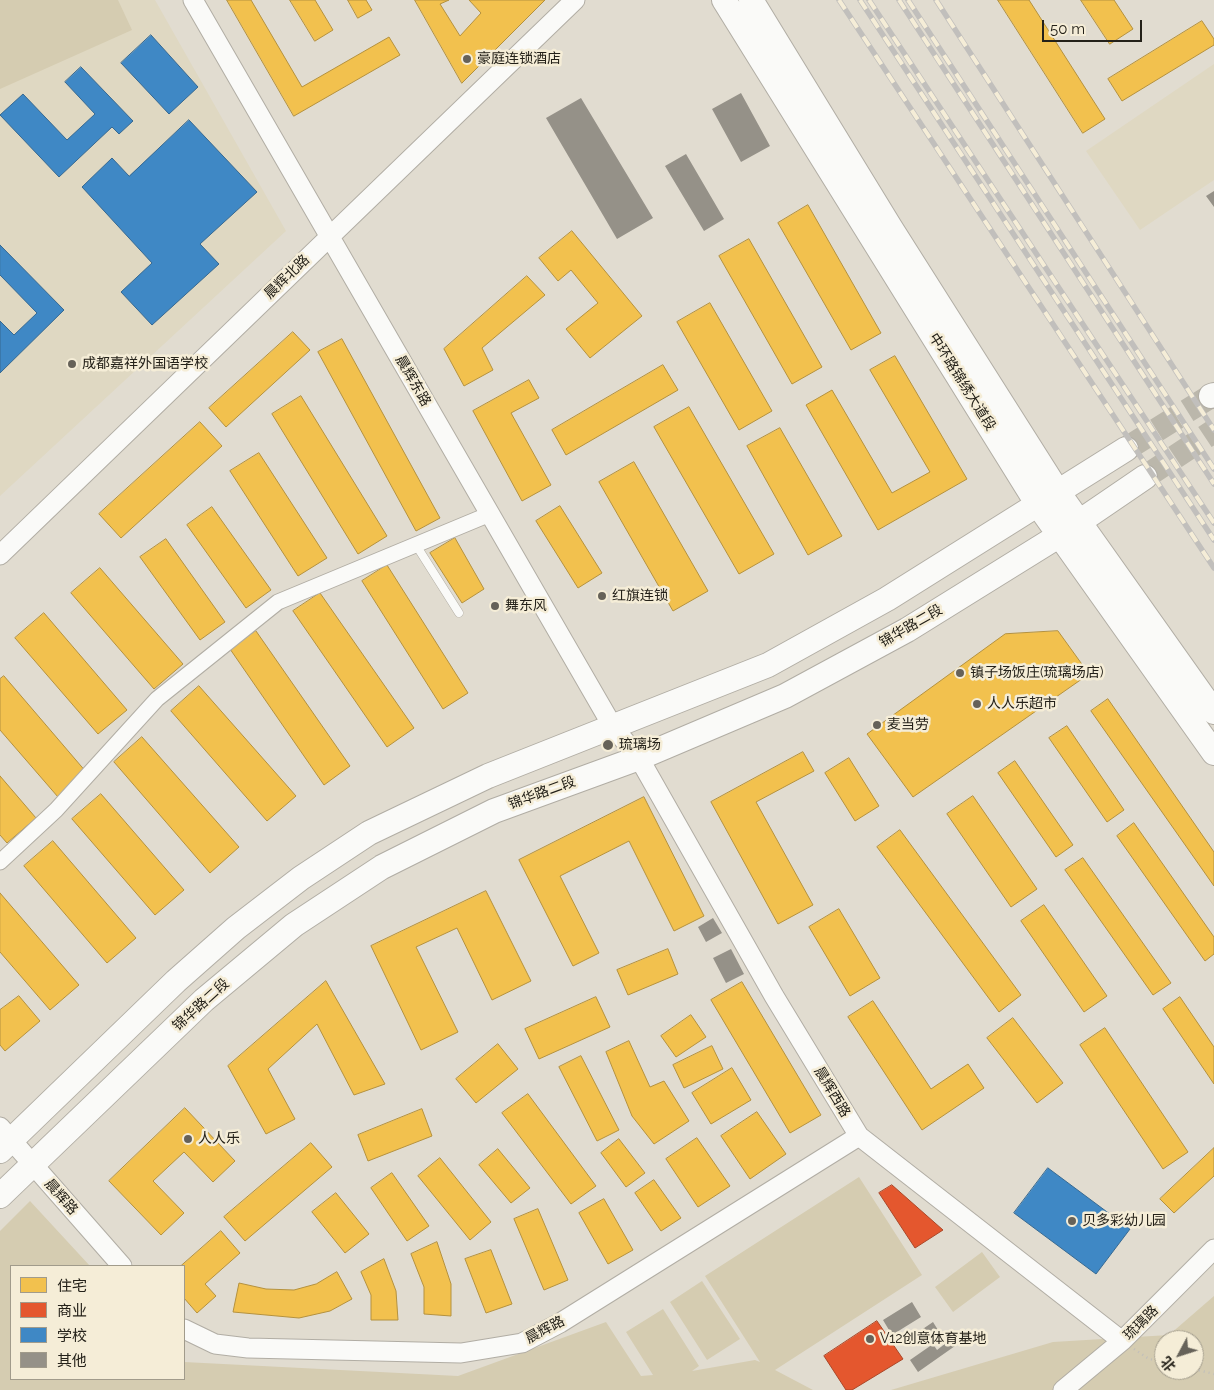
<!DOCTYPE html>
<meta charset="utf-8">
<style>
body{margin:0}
#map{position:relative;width:1214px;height:1390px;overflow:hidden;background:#e1dcd0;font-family:Raleway,"Noto Sans SC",sans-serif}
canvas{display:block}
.legend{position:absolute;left:10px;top:1265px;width:175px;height:115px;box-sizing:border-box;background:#f5edd7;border:1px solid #a19b8b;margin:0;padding:6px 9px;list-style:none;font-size:15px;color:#242119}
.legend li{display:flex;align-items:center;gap:10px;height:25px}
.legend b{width:25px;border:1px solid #a19b8b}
.north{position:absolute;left:1154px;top:1330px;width:50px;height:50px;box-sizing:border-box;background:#f5edd7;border:1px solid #a19b8b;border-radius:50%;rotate:230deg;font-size:14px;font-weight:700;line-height:20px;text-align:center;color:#242119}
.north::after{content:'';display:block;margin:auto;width:18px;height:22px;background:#666259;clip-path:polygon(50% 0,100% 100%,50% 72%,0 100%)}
.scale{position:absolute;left:1042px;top:20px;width:100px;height:22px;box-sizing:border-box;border:2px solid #242119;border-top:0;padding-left:6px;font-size:15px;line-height:18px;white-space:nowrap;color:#242119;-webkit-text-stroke:4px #f5edd7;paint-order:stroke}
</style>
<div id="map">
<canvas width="1214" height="1390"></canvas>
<ul class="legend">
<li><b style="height:14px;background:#f2c14e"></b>住宅</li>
<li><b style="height:14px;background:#e4572e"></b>商业</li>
<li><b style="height:14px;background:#3f88c5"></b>学校</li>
<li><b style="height:14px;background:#959188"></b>其他</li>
</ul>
<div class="north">北</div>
<div class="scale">50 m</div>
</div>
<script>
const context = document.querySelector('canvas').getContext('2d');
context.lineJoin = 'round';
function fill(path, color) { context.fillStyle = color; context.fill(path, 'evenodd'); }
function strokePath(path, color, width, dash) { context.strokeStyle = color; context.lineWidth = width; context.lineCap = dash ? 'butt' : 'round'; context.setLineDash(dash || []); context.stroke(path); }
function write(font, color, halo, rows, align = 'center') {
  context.font = font + ' Raleway,"Noto Sans SC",sans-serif'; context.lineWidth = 5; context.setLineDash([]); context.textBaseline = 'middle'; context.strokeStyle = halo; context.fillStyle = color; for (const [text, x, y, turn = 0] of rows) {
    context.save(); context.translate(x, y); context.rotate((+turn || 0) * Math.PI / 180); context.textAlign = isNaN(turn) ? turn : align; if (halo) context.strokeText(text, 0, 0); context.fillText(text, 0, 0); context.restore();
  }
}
fill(new Path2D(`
 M0 0H155L286 231 0 496Z
 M1214 64V180L1140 230 1086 151Z`), '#dfd8c2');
fill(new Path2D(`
 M0 0H118L132 30 0 89Z
 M859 1177 922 1275 775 1370 813 1390H0V1231L30 1201 90 1266H11V1379H184V1362L458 1376 606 1322 641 1376 653 1375 626 1332 663 1309 699 1366 692 1371 755 1360 760 1362 705 1276Z
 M982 1252 1000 1277 953 1312 935 1287Z
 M702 1281 740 1339 707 1360 670 1302Z
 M1214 1296V1390H891L1053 1342 1169 1335ZM1164 1340H1194V1370H1164Z`), '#d5ccb1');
const homes = new Path2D(`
 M227 0H251L302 87 389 37 400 55 294 116Z
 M290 0H315L333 30 315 41Z
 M348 0H366L372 10 358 18Z
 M415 0H449L440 4 460 36 481 13 469 0H545L462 83Z
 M998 0H1029L1105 119 1083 133Z
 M1081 0H1114L1133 29 1110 44Z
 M1202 21 1214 39V45L1122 101 1108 79Z
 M808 205 881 333 851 350 778 223Z
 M572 231 642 316 590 358 566 329 598 303 571 270 558 281 539 258Z
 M749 239 822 367 792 384 719 256Z
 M527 276 545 295 482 348 493 370 464 386 444 349Z
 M710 303 772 411 739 430 677 322Z
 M293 332 310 350 226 427 209 408Z
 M342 339 440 518 416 531 318 352Z
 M895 356 967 479 878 530 806 405 832 390 892 493 930 472 870 370Z
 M663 365 678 390 566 455 552 430Z
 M529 380 539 398 511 413 551 485 522 501 473 411Z
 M301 396 387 536 358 554 272 414Z
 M689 407 774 554 739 574 654 427Z
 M200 422 222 446 121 538 99 514Z
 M780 428 842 536 808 555 747 446Z
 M259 453 327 558 298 576 230 471Z
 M634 462 708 591 673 611 599 482Z
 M560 506 602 573 578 588 536 521Z
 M212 507 271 590 246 608 187 525Z
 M455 538 484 589 462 603 430 553Z
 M166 539 225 622 200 640 140 557Z
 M387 565 468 693 443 709 362 581Z
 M100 568 183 664 154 689 71 593Z
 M320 593 414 728 387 747 293 611Z
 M44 613 127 710 98 734 15 638Z
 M256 631 350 766 324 785 230 649Z
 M1058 631 1089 674 913 797 867 734 1005 634Z
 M4 676 87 773 58 797 0 730V679Z
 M199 686 296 796 267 821 171 711Z
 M1108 699 1214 852V886L1091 711Z
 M1067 726 1124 810 1107 822 1049 738Z
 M142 737 239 847 210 873 114 762Z
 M803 752 814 771 756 802 813 905 778 924 711 802Z
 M849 758 879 806 855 821 825 773Z
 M1015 761 1073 845 1056 857 998 773Z
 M0 776 36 818 7 843 0 835Z
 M101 794 184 890 155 915 72 819Z
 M973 796 1037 889 1011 907 947 814Z
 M644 797 704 916 674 931 629 841 560 876 599 953 573 966 519 860Z
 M1134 823 1214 937V954L1205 961 1117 836Z
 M900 830 1021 995 999 1012 877 847Z
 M53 841 136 938 107 963 24 866Z
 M1083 858 1171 983 1153 995 1065 870Z
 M486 891 531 981 492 1000 457 928 416 947 458 1032 421 1050 371 946Z
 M0 893 79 985 50 1010 0 952Z
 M1044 905 1107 996 1084 1012 1021 921Z
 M839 909 880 978 850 996 809 927Z
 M668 949 678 974 628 995 617 970Z
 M326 981 385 1084 354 1095 317 1024 268 1069 295 1119 266 1134 228 1066Z
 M742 982 821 1115 790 1133 711 1000Z
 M19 996 40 1021 5 1051 0 1045V1010Z
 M596 997 610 1027 539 1059 525 1029Z
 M1180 997 1214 1047V1084L1163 1009Z
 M873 1001 931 1089 968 1064 984 1088 922 1130 848 1017Z
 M691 1015 706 1037 676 1057 661 1036Z
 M1013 1018 1063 1083 1037 1103 987 1038Z
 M1105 1028 1188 1152 1163 1169 1080 1045Z
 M629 1041 650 1087 664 1081 689 1121 654 1144 632 1116 606 1052Z
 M498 1044 518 1069 476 1103 456 1079Z
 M712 1046 723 1069 684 1088 673 1065Z
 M581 1056 619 1130 597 1141 559 1067Z
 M732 1068 751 1100 711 1124 692 1093Z
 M528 1094 596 1186 571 1204 502 1113Z
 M185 1108 235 1161 213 1182 184 1152 153 1181 184 1213 161 1235 109 1181Z
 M422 1109 432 1136 368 1161 358 1135Z
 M757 1112 786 1154 750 1179 721 1136Z
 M697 1138 730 1186 698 1207 666 1159Z
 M619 1139 645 1173 626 1187 601 1153Z
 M311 1143 332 1167 245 1241 224 1217Z
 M1214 1148V1176L1174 1213 1160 1199Z
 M498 1149 530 1188 511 1203 479 1165Z
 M440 1158 491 1222 470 1240 418 1176Z
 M392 1173 429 1226 407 1241 371 1188Z
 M654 1180 681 1218 661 1231 635 1193Z
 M336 1193 369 1234 345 1253 312 1212Z
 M604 1199 633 1250 608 1264 579 1213Z
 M538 1209 568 1280 544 1290 514 1219Z
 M221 1231 240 1253 205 1284 216 1296 197 1313 184 1298V1266H181Z
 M437 1242 451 1284V1316L424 1314V1287L411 1254Z
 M491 1250 512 1304 486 1313 465 1259Z
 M384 1259 396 1291 398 1320H371V1295L361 1272Z
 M337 1272 352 1299 330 1311 299 1318 233 1312 239 1283 266 1289 294 1290 316 1284Z`);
fill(homes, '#f2c14e');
strokePath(homes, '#b4913e', 1);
const shops = new Path2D(`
 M892 1185 943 1230 915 1248 879 1193Z
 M877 1321 903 1359 852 1390H846L824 1356Z`);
fill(shops, '#e4572e');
strokePath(shops, '#aa4728', 1);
const schools = new Path2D(`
 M151 35 198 87 169 114 121 63Z
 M81 67 133 121 119 134 112 127 59 177 0 115 23 94 67 140 95 114 65 82Z
 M189 120 257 192 200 244 219 264 152 325 121 292 152 263 82 187 112 158 129 176Z
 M0 245 64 310 0 373V321L14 335 37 313 0 275Z
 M1048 1168 1130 1229 1096 1274 1014 1213Z`);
fill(schools, '#3f88c5');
strokePath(schools, '#376991', 1);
fill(new Path2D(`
 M741 93 770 146 741 162 712 109Z
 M581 98 653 218 617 239 546 118Z
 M686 154 724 219 704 231 665 166Z
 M1214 191V207L1206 196Z
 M713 918 722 933 706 942 698 927Z
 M731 949 744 974 726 983 713 958Z
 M912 1302 921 1317 892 1335 883 1320Z
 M933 1322 938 1330 915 1344 911 1337Z
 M950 1340 955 1346 918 1372 910 1360 933 1344 937 1350Z`), '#959188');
strokePath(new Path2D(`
 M1126 449 1211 396
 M1145 477 1214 431`), '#bbb7ab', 24, [24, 12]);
const service = new Path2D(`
 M416 545 459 613`);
const minor = new Path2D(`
 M0 862 56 810 157 699 278 602 490 514`);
const tertiary = new Path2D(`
 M193 0 613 727 639 758 774 996 859 1136 1122 1341
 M0 555 575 0
 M0 1127 122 1266
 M184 1329 215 1344 248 1348 461 1353 522 1343 560 1323 859 1136
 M1063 1390 1122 1341 1214 1249`);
const primary = new Path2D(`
 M724 0 1038 505 1214 753
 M751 0 890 227 1058 492 1214 712
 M1211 396 1214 395
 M0 1151 176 981 236 928 301 878 369 833 488 776 768 665 887 599 1126 449
 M0 1196 204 1000 294 925 382 867 494 811 639 758 785 696 907 630 1060 535 1145 477`);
strokePath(service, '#b1ada4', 9);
strokePath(minor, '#b1ada4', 17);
strokePath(tertiary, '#b1ada4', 21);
strokePath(primary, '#b1ada4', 26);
strokePath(new Path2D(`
 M1134 1349 1149 1359 1164 1362
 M1194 1369 1214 1374`), '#c0bebb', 2.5, [1, 4]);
strokePath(service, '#fafaf8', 8);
strokePath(minor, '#fafaf8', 15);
strokePath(tertiary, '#fafaf8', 19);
strokePath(primary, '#fafaf8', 24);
const rail = new Path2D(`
 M839 0 1214 568
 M860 0 1214 540
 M869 0 1214 523
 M899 0 1214 484
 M908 0 1214 469
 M936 0 1214 430`);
strokePath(rail, '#c1bfbc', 5.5);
strokePath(rail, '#f5edd7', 4, [11]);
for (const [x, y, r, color] of [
 [467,59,5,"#666259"],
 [72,364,5,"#666259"],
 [602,596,5,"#666259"],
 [495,606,5,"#666259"],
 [960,673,5,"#666259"],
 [977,704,5,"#666259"],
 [877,725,5,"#666259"],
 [608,745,6,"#666259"],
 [188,1139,5,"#666259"],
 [1072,1221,5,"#666259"],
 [870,1339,5,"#666259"]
]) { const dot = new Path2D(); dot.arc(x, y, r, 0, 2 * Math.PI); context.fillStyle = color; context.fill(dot); strokePath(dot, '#f5edd7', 2); }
write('14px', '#242119', '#f5edd7', [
 ["豪庭连锁酒店",477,59],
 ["成都嘉祥外国语学校",82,364],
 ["红旗连锁",612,596],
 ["舞东风",505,606],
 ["镇子场饭庄(琉璃场店)",970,673],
 ["人人乐超市",987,704],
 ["麦当劳",887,725],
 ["琉璃场",619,745],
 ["人人乐",198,1139],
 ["贝多彩幼儿园",1082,1221],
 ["V12创意体育基地",880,1339]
], 'left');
write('14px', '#242119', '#f5edd7', [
 ["晨辉北路",287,277,-44],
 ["晨辉东路",413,381,60],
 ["中环路锦绣大道段",962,382,58],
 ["锦华路二段",911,626,-30],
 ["锦华路二段",542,793,-20],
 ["锦华路二段",201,1005,-42],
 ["晨辉西路",832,1092,59],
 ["晨辉路",61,1197,49],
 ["琉璃路",1141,1323,-45],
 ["晨辉路",545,1330,-28]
]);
</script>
